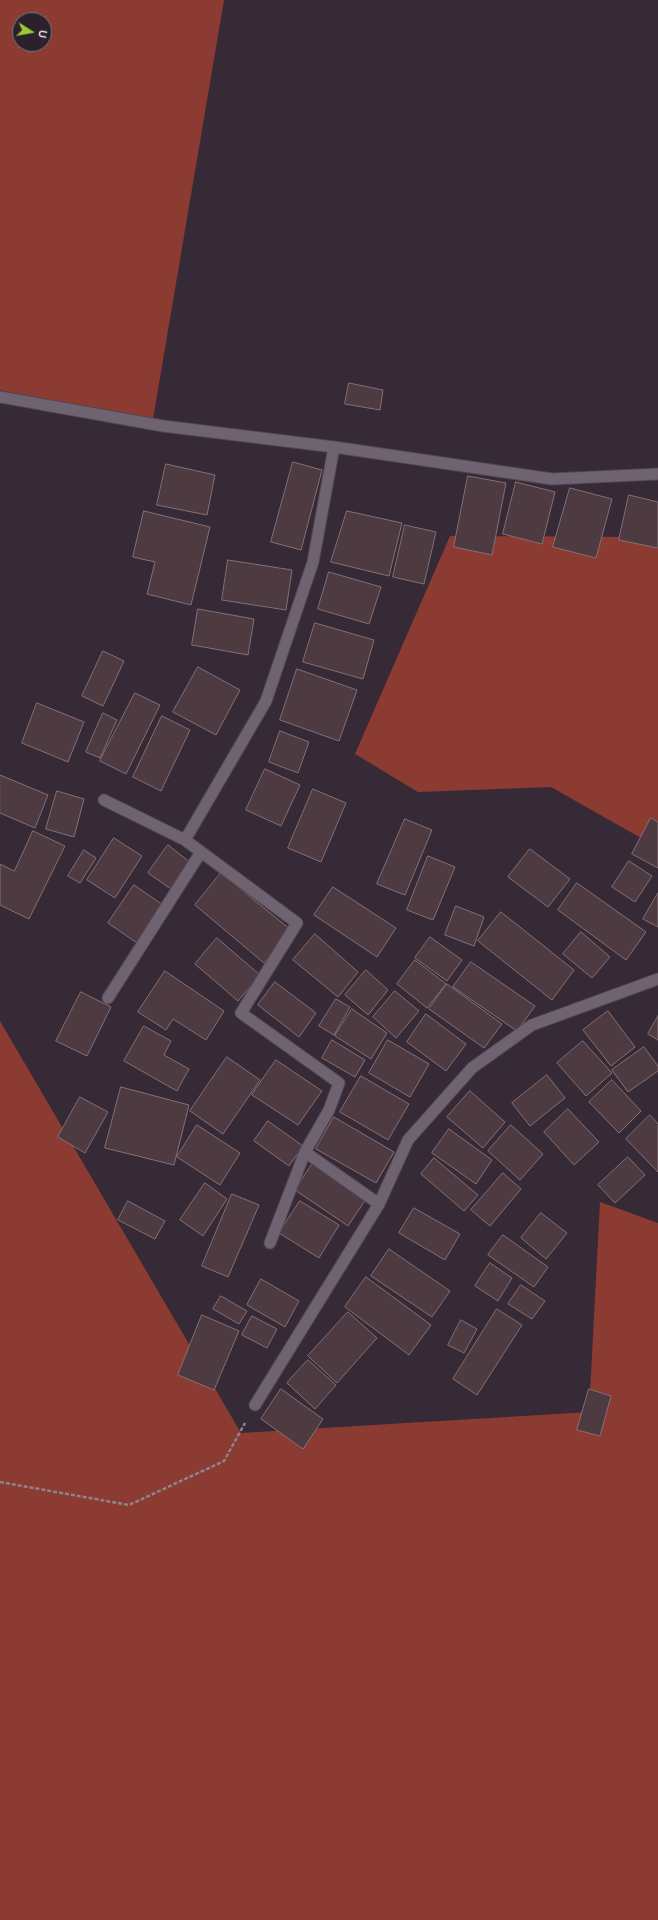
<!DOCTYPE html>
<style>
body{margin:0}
#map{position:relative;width:658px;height:1920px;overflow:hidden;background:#362a36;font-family:Manrope,sans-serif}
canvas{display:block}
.north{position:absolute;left:12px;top:12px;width:40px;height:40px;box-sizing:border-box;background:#2c202c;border:1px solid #7c727c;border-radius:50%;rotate:101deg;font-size:11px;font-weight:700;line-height:16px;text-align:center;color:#f5edf5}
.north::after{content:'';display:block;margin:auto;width:14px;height:18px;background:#9dca31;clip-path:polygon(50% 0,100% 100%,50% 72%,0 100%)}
</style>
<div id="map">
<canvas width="658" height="1920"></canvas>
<div class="north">U</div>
</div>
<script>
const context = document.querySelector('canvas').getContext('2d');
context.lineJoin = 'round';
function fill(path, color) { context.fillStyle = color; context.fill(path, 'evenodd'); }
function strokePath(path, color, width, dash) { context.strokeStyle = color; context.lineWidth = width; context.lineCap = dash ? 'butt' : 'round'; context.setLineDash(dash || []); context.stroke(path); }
fill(new Path2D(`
 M0 0H224L152 425 0 390ZM20 20H44V44H20Z
 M450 536 658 537V845L655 846 551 787 418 792 355 754Z
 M0 1021 241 1433 589 1412 600 1202 658 1223V1920H0Z`), '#8c3b32');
const building = new Path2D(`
 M349 383 383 390 380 410 345 404Z
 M293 462 322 470 301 550 271 542Z
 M166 464 215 475 207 515 157 505Z
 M468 476 506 483 492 555 454 547Z
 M516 482 555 492 542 544 503 534Z
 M570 488 612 499 596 558 553 547Z
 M629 495 658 502V548L619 540Z
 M144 511 210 527 191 605 147 594 155 562 133 557Z
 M347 511 402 523 389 576 331 562Z
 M405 525 436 532 424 584 393 577Z
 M228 560 292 570 286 610 222 600Z
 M329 572 381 587 369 624 318 609Z
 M198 609 254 619 248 655 192 645Z
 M315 623 374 640 363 679 303 662Z
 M103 651 124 661 103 706 82 696Z
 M198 667 240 690 216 735 173 712Z
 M297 669 357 690 339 741 280 720Z
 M135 693 160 705 126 774 100 761Z
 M37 703 84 722 68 762 22 743Z
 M103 713 117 720 100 758 86 752Z
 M162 716 190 730 161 791 133 777Z
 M280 731 309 742 298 773 269 762Z
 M265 769 300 785 281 826 246 810Z
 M0 775 48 795 35 828 0 813Z
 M313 789 346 803 321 862 288 848Z
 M57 791 84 799 74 837 46 829Z
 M651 818 658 822V868L632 854Z
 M405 819 432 830 405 895 377 884Z
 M33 831 65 846 29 919 0 905V864L14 871Z
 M114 838 142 856 115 898 87 880Z
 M168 845 191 863 171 889 148 873Z
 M530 849 570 879 548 907 508 877Z
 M84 850 96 858 80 883 68 876Z
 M428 856 455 867 433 920 407 910Z
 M629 861 652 876 635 902 612 887Z
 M221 873 291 930 264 963 195 905Z
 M577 883 646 932 626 960 558 910Z
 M134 885 163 905 137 943 108 923Z
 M333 887 396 928 377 957 314 915Z
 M658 893V927L643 919Z
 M456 906 484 917 474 946 445 935Z
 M501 912 574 970 552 1000 478 941Z
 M581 932 610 957 592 978 563 954Z
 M315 934 358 972 338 997 293 960Z
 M430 937 462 960 447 981 415 958Z
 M217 938 260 975 238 1001 195 964Z
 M415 960 446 984 427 1008 397 984Z
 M471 962 535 1006 517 1031 453 987Z
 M366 970 388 990 368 1015 345 995Z
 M165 971 224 1011 206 1040 173 1019 166 1030 138 1012Z
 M275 982 316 1013 299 1037 258 1005Z
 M447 984 502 1024 484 1048 429 1009Z
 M395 991 419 1011 396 1038 373 1017Z
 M81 992 111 1007 87 1056 56 1041Z
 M336 999 350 1007 334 1035 319 1026Z
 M352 1009 387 1033 371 1059 335 1036Z
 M608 1011 635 1047 611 1066 583 1030Z
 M426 1014 466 1044 446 1071 407 1042Z
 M658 1016V1040L648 1034Z
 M144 1026 171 1041 164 1055 189 1069 177 1091 124 1061Z
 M332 1040 365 1060 355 1077 322 1058Z
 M388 1040 429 1064 410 1097 369 1073Z
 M583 1041 612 1073 586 1096 557 1063Z
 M644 1047 658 1066V1071L628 1092 612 1070Z
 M227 1057 260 1080 223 1134 190 1111Z
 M276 1060 322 1091 298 1125 252 1095Z
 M547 1075 565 1098 530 1126 512 1103Z
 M361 1076 409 1104 388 1140 340 1112Z
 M612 1080 641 1111 619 1133 589 1102Z
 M121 1087 189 1105 174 1165 105 1148Z
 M470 1091 505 1122 483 1148 447 1117Z
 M80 1097 108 1112 85 1153 58 1137Z
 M568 1109 599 1142 574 1165 544 1132Z
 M650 1115 658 1124V1172L626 1139Z
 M334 1117 394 1152 376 1183 316 1149Z
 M268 1121 303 1146 289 1166 254 1141Z
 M197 1125 240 1153 220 1185 177 1157Z
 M511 1125 543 1154 520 1180 488 1151Z
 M449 1129 492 1160 476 1184 432 1153Z
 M628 1157 645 1175 615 1203 598 1185Z
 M434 1158 478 1195 464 1211 421 1174Z
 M313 1163 366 1199 348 1226 295 1190Z
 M503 1173 521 1189 490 1226 471 1210Z
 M205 1183 227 1199 203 1236 180 1220Z
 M232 1194 259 1205 228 1277 202 1266Z
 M128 1201 165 1221 155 1239 118 1220Z
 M300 1201 339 1225 319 1258 279 1233Z
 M414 1208 460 1234 445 1260 399 1233Z
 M541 1213 567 1233 546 1259 521 1238Z
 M503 1235 548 1267 534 1287 488 1255Z
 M389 1249 450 1291 432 1317 371 1276Z
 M490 1263 512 1278 498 1301 475 1286Z
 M366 1277 431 1325 409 1355 345 1307Z
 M261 1279 299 1301 285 1327 247 1305Z
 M521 1285 545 1301 532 1319 508 1304Z
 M221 1296 247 1311 239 1324 213 1309Z
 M497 1309 522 1325 477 1395 453 1379Z
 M348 1312 377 1338 337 1383 308 1356Z
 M202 1315 239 1331 214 1390 178 1375Z
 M252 1316 277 1329 267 1348 242 1335Z
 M461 1320 477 1329 464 1353 448 1345Z
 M308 1360 336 1385 315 1409 287 1383Z
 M281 1389 323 1419 303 1449 261 1419Z
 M589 1389 611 1396 600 1436 577 1430Z`);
fill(building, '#4d3b41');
strokePath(building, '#857076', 1);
const minor = new Path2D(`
 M0 397 163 426 334 447 552 479 658 474
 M104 800 185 840 297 923 241 1013 339 1083 329 1110 305 1152 270 1243
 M185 840 266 701 313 562 334 447
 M108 998 201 852
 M379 1204 408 1140 472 1068 532 1025 658 979
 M255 1405 379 1204 305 1152`);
strokePath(minor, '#514752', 13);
strokePath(new Path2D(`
 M0 1482 129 1505 224 1461 245 1423`), '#8e848e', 2.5, [4, 2]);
strokePath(minor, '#706371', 11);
</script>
